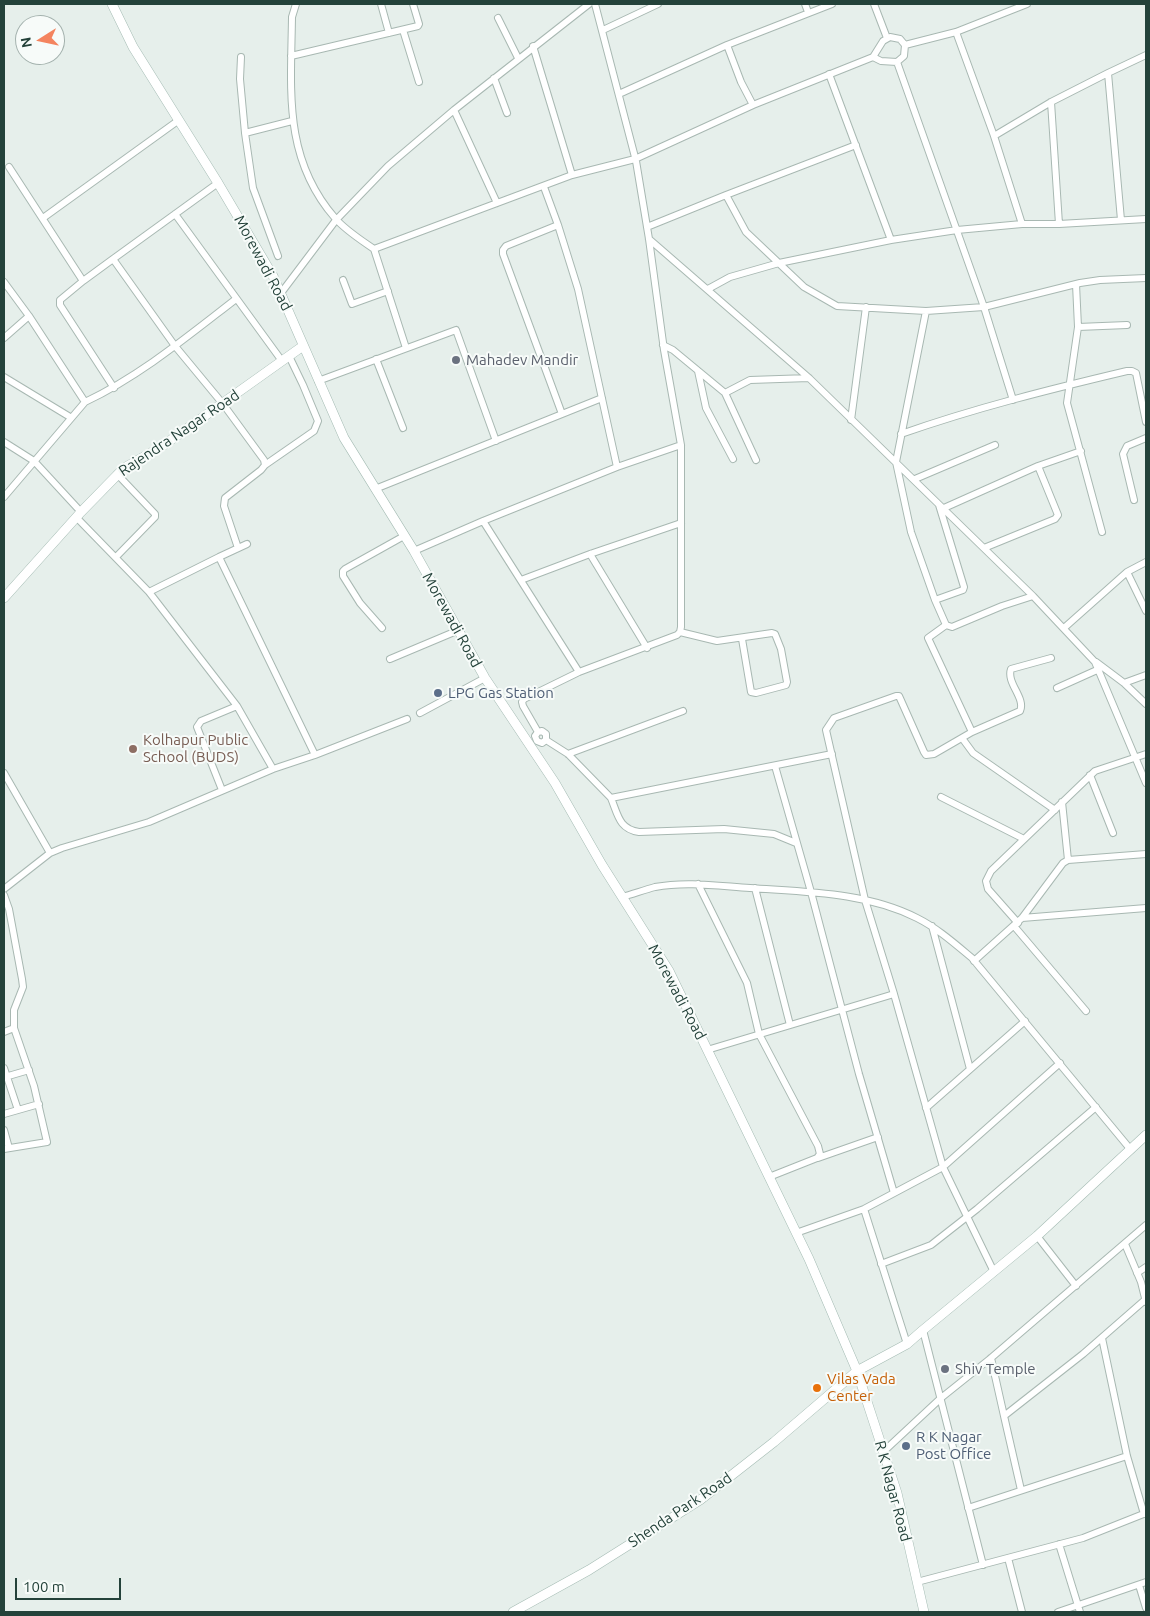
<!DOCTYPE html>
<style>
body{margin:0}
#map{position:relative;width:1150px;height:1616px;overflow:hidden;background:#e6efeb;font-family:Ubuntu,sans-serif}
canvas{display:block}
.frame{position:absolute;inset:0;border:5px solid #24423a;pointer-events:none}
.north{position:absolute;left:15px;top:15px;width:50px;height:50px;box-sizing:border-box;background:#f7fbf9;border:1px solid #a3b1ad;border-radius:50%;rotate:260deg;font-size:14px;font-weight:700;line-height:20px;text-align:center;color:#24423a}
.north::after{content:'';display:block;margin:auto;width:18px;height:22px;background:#f4845f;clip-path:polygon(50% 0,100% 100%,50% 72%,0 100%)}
.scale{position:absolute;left:15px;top:1578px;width:106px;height:22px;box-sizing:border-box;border:2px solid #24423a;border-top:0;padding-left:6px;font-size:15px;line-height:18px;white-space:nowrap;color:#24423a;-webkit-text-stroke:4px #f7fbf9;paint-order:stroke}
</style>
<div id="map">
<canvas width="1150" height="1616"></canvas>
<div class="frame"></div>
<div class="north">N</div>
<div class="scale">100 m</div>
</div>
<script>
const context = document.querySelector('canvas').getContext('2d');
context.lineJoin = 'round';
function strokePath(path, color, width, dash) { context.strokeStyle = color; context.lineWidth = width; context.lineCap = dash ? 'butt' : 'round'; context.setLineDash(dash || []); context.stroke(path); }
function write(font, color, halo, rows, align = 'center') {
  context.font = font + ' Ubuntu,sans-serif'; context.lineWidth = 4; context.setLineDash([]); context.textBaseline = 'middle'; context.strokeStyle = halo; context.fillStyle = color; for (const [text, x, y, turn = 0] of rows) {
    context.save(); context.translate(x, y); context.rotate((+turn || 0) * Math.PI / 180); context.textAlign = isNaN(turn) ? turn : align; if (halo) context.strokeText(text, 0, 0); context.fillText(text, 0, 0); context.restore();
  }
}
const street = new Path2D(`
 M296 4 292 17C291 91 283 158 335 218 345 230 361 240 374 249L572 175 635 159 753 105 873 57 883 41 890 37 900 39 905 45 904 56 897 62 881 61 873 57
 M381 4 389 33
 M805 4 808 12
 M874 4 887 38
 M498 18 518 58
 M403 30 419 82
 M603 30 658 4
 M956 32 994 136 1051 102 1108 73 1121 220
 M727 45 741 82 753 105
 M905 45 956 32 1027 4
 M533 46 572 175
 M291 56 418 26 419 24 413 4
 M241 57 240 79 245 133 253 188 278 256
 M1108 73 1146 55
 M829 74 891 240
 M494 78 507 113
 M619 94 727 45 832 4
 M1051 102 1059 224
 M454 110 497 203
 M245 133 292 121
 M994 136 1022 224
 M9 167 83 281 113 259 175 346 223 404 264 460 265 465
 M544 187 558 225 578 289 617 467
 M726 195 856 145
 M175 214 282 361
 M43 218 179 120
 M558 225 506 246 503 250V254L562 414
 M647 227 726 195 746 232 804 287 837 306 926 311 984 307 897 62
 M649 239 809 378 1033 596
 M374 249 406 348
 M113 259 218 183
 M343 280 352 304 388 291
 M83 281 60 300V305L114 388
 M4 282 29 316 85 402 4 497
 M1076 284 1078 327 1127 325
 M708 289 730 277 779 263 891 240 957 230 1022 224H1059L1146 219
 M281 293 336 220 388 166 454 110 589 4
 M926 311 896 462 911 532 935 600 946 625 952 627 1002 606 1033 596 1095 662 1146 783
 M1078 327 1067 403 1102 532
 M4 338 29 316
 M663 345 673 350 725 393 756 460
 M376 359 403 428
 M698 371 706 408 733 459
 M4 377 70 417
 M318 381 456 330 496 441
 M725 393 750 380 809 378
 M1013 400 984 307 1080 283 1100 280 1146 278
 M85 402C140 376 188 336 236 299
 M851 420 866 307
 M901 434C975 408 1051 389 1127 371H1132L1136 373 1146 422
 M4 442 34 461 81 512
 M1038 466 1081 451
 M915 479 995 445
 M375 489 602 398
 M1134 500 1123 454 1127 446 1146 438
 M944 508 1038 466 1058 515 1055 519 984 548
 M77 518 149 592 219 557 315 755
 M483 521 579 672
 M238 548 224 506 225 498 261 470 265 465 314 431 318 421 303 385 289 356
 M414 551 483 521 617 467 681 445
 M590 554 647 648
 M116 557 155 517V514L117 474
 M219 557 247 544
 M1127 572 1146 611
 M521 580 590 554 681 523
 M149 592 237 706 273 769
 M935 600 963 590 964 587 939 505
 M946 625 928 638 972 732
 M382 628 360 603 343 576V571L345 569 404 536
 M1064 628 1127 572 1146 562
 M680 632 717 641 772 633 775 634 781 649 787 682 786 685 756 693 751 692 742 639
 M390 659 459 630
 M1096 662 1124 683 1146 704
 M1124 683 1146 675
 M1057 688 1097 670
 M420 713 485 678
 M538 732 535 736 537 741 542 743 546 740 568 754 611 798 832 754
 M962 738 973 753 1055 810
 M546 740V734L542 731 538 732 523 706 522 702 524 699 579 672 677 635 680 632 681 627V445L664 350 649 239 636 161 595 4
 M568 754 683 711
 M775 766 811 892 859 1074 894 1193
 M4 773 50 853
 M1090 775 1113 833
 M222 790 197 727 201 721 237 706
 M941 797 1024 839
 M611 798C618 815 619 829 639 832L724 829 774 834 796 843
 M1062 802 1068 860
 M698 884 747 983 759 1034 818 1146 820 1154 817 1158 769 1177
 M755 888 790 1025
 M4 889 50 853 62 848 149 822 273 769 315 755 407 719
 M4 895 9 909 22 979 23 987 14 1010V1028L34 1086 47 1142 4 1149
 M622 897C633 894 644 890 655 887 686 881 719 886 750 888 805 892 866 892 917 918 937 928 954 943 972 958L1131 1150
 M1022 918 1146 908
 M1018 923 988 889 986 881 991 871 1095 771 1146 754
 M932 926 970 1069
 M1014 926 1086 1011
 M974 961 1022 918 1063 863 1068 860 1146 854
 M4 1032 14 1028
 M707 1050 894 994
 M4 1068 18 1110
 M5 1077 29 1070
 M926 1108 1025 1021
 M4 1114 39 1104
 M4 1130 9 1148
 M818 1158 878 1137
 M864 1209 907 1344
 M796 1233 864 1209 943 1167 1060 1063
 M1037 1236 1076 1286
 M1125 1244 1141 1282 1146 1302
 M881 1264 931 1245 977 1209 1096 1107
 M994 1272 943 1167 894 994 865 900 826 730 834 718 896 696H899L924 752 926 755 934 754 972 732 1020 711C1026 698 1006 683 1011 669L1051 658
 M1137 1273 1146 1267
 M923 1330 983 1565
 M1102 1338 1127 1456 1144 1514
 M991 1358 1004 1416 1083 1354 1146 1299
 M1004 1416 1021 1490
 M883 1452 941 1398 991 1358 1146 1225
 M968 1508 1127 1456
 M1059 1544 1080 1612
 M1008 1558 1022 1612
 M917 1582 1083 1538 1146 1513
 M1139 1585 1146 1608
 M1058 1612 1146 1582`);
const secondary = new Path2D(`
 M112 4 133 47 218 183 273 276 344 438 414 551 485 678 555 783 602 865 669 971 809 1259 857 1371 897 1493 924 1612
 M4 598 81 512 124 468 161 447 303 346
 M513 1612 589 1570 700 1500 774 1442 857 1371 907 1344 923 1330 1037 1236 1146 1135`);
strokePath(street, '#a8b8b2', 8);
strokePath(secondary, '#a4bbb3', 10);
strokePath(street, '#fff', 6);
strokePath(secondary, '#fff', 9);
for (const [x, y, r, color] of [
 [456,360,5,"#6b7280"],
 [438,693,5,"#5c6f8a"],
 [133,749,5,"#8d6e63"],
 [945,1369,5,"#6b7280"],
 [817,1388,5,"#e8710a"],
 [906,1446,5,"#5c6f8a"]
]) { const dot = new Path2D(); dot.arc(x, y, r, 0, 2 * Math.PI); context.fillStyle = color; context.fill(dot); strokePath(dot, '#f7fbf9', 2); }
write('15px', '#24423a', '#f7fbf9', [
 ["Morewadi Road",263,263,62],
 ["Rajendra Nagar Road",179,433,-34],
 ["Morewadi Road",452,620,61],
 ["Morewadi Road",677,992,62],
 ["R K Nagar Road",893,1491,75],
 ["Shenda Park Road",680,1510,-34]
]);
write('15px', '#5b616d', '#f7fbf9', [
 ["Mahadev Mandir",466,360],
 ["Shiv Temple",955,1369]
], 'left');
write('15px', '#4e5e75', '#f7fbf9', [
 ["LPG Gas Station",448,693],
 ["R K Nagar",916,1437],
 ["Post Office",916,1454]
], 'left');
write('15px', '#785e54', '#f7fbf9', [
 ["Kolhapur Public",143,740],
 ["School (BUDS)",143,757]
], 'left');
write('15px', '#c56008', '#f7fbf9', [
 ["Vilas Vada",827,1379],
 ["Center",827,1396]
], 'left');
</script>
